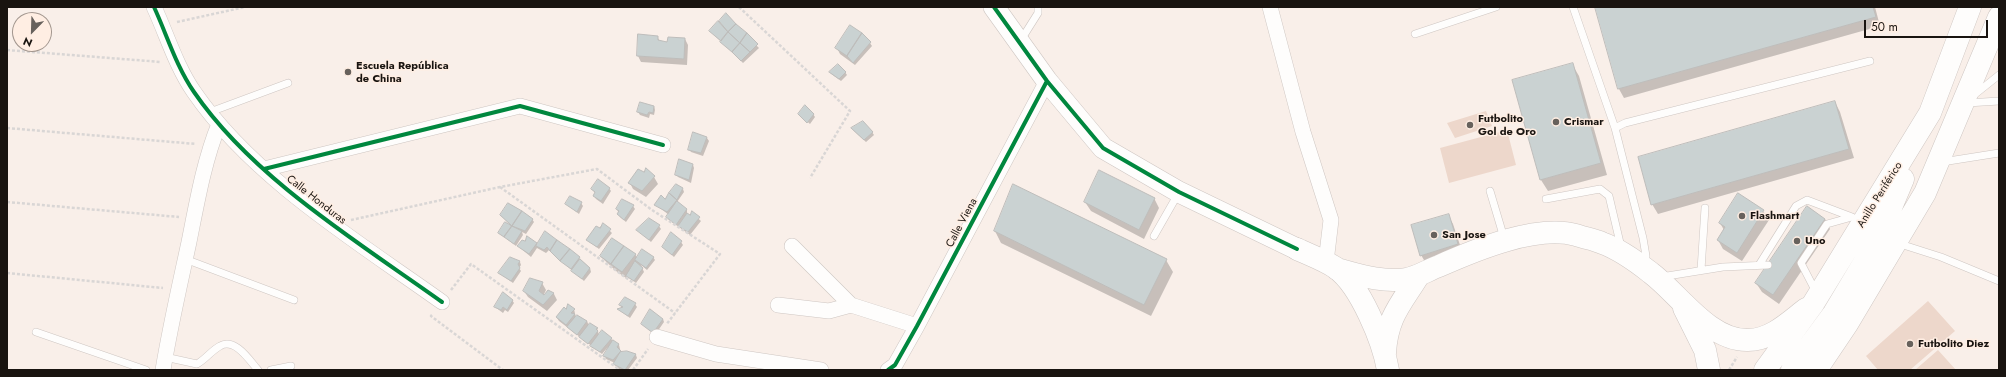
<!DOCTYPE html>
<meta charset="utf-8">
<style>
body{margin:0}
#map{position:relative;width:2006px;height:377px;overflow:hidden;background:#f9efe9;font-family:Jost,sans-serif}
canvas{display:block}
.frame{position:absolute;inset:0;border:8px solid #191410;pointer-events:none}
.north{position:absolute;left:12px;top:12px;width:40px;height:40px;box-sizing:border-box;background:#ffeee3;border:1px solid #a3978f;border-radius:50%;rotate:203deg;font-size:11px;font-weight:700;line-height:16px;text-align:center;color:#191410}
.north::after{content:'';display:block;margin:auto;width:14px;height:18px;background:#67615c;clip-path:polygon(50% 0,100% 100%,50% 72%,0 100%)}
.scale{position:absolute;left:1864px;top:20px;width:124px;height:18px;box-sizing:border-box;border:2px solid #191410;border-top:0;padding-left:5px;font-size:12px;line-height:14px;white-space:nowrap;color:#191410;-webkit-text-stroke:3px #ffeee3;paint-order:stroke}
</style>
<div id="map">
<canvas width="2006" height="377"></canvas>
<div class="frame"></div>
<div class="north">N</div>
<div class="scale">50 m</div>
</div>
<script>
const context = document.querySelector('canvas').getContext('2d');
context.lineJoin = 'round';
function fill(path, color) { context.fillStyle = color; context.fill(path, 'evenodd'); }
function strokePath(path, color, width, dash) { context.strokeStyle = color; context.lineWidth = width; context.lineCap = dash ? 'butt' : 'round'; context.setLineDash(dash || []); context.stroke(path); }
function write(font, color, halo, rows, align = 'center') {
  context.font = font + ' Jost,sans-serif'; context.lineWidth = 3; context.setLineDash([]); context.textBaseline = 'middle'; context.strokeStyle = halo; context.fillStyle = color; for (const [text, x, y, turn = 0] of rows) {
    context.save(); context.translate(x, y); context.rotate((+turn || 0) * Math.PI / 180); context.textAlign = isNaN(turn) ? turn : align; if (halo) context.strokeText(text, 0, 0); context.fillText(text, 0, 0); context.restore();
  }
}
fill(new Path2D(`
 M1486 111 1492 126 1455 138 1447 123Z
 M1507 130 1516 165 1449 183 1440 148Z
 M1928 301 1955 331 1910 370H1878L1866 356Z
 M1938 350 1956 370H1915Z`), '#edd7cb');
fill(new Path2D(`
 M1596 7H1875L1880 26 1624 98 1619 89Z
 M726 15 759 48 743 63 710 31 718 22 723 26Z
 M657 37 660 41 667 44 685 39 688 45 687 65 641 62 638 56Z
 M870 43 872 46 855 65 840 54 837 48Z
 M1572 64 1579 76 1607 175 1548 191 1541 180Z
 M845 72 847 75 841 81 830 73Z
 M1835 102 1840 112 1854 158 1658 214 1652 204Z
 M654 106 655 110 654 115 650 114 649 118 640 115 638 112Z
 M799 114H813L815 117 810 124Z
 M852 129 872 132 874 135 866 142Z
 M694 134 707 138 709 141 703 156 691 152 689 149Z
 M693 165 694 168 691 183 678 177 676 174Z
 M654 177 658 184 646 197 633 189 630 183Z
 M1014 186 1166 260 1173 272 1151 316 1001 243 995 231Z
 M609 188 611 191 603 204 596 199 594 196 595 193 592 189Z
 M683 189 684 192 677 202 687 210V214L690 216 692 213 701 221 690 235 669 220 667 217 669 215 656 205Z
 M1154 198 1159 208 1144 239 1091 211 1085 202Z
 M581 203 583 206 579 214 566 204Z
 M633 206 635 209 626 222 620 217 617 209Z
 M1763 211 1769 220 1742 261 1723 249 1718 240 1724 230 1720 223Z
 M501 215 532 219 534 222 526 234 522 232 523 235 516 246 499 233 510 225Z
 M1448 215 1453 224 1463 254 1427 265 1421 255Z
 M1825 219 1830 229 1779 304 1762 292 1756 283Z
 M603 224 612 233 599 249 587 240Z
 M659 226 661 229 651 242 638 230Z
 M545 233 579 258 590 268 591 272 584 281 549 250 546 253 537 248 531 257 518 246 525 242 527 237 537 245Z
 M681 242 683 245 674 257 663 247Z
 M635 254 638 259 653 257 655 260 647 270 641 265 644 272 636 283 627 276 626 278 616 271 601 257Z
 M510 258 520 262 521 265 519 268 521 271 513 283 499 273Z
 M542 283 546 290 543 296 548 292 554 294 557 300 547 311 528 297 524 291Z
 M512 300 514 303 508 312 505 310 503 313 495 307Z
 M635 304 637 307 630 318 619 310 622 308 620 305Z
 M574 309 576 318 587 321 589 326 597 328 599 335 611 339 619 345 621 353H633L636 355 637 358 628 370H621L616 367 615 363 606 359 605 356 608 347 602 354 559 321 557 318 566 311Z
 M663 319 664 322 655 335 643 324Z`), '#0003');
const building = new Path2D(`
 M1595 7H1873L1876 17 1618 89Z
 M726 13 736 24 728 32 719 21Z
 M718 21 728 32 721 41 709 31Z
 M736 24 747 33 740 43 728 32Z
 M850 25 862 33 847 56 835 48Z
 M728 32 740 43 732 52 720 42Z
 M747 33 758 44 750 52 740 43Z
 M862 33 871 42 853 63 847 56Z
 M638 34 658 36V40L667 42 668 37 685 38 684 59 637 56Z
 M740 43 750 52 741 61 732 52Z
 M1573 63 1601 163 1540 180 1512 80Z
 M838 64 846 72 839 79 829 72Z
 M1835 101 1849 149 1651 205 1638 157Z
 M640 102 654 106 653 113 649 112 647 115 637 112Z
 M805 105 814 114 807 123 798 114Z
 M863 121 873 132 864 140 851 128Z
 M693 132 707 137 701 153 688 150Z
 M679 159 693 164 689 180 675 175Z
 M646 168 655 176 642 191 628 183 638 169 644 172Z
 M1099 170 1155 198 1139 230 1084 202Z
 M598 179 610 188 601 201 593 196 595 192 591 189Z
 M676 184 683 188 677 200 669 193Z
 M1013 184 1167 259 1144 305 994 231Z
 M669 193 677 200 667 212 654 205 661 195 665 199Z
 M1738 193 1764 210 1737 253 1717 240 1725 227 1719 223Z
 M570 196 582 202 577 212 565 204Z
 M622 199 634 205 624 220 617 214 619 211 616 209Z
 M677 201 687 209 676 225 666 217Z
 M508 203 522 211 512 226 500 215Z
 M1807 206 1825 219 1773 295 1755 283Z
 M522 211 533 219 525 231 512 226Z
 M692 211 700 217 688 232 678 226 687 213 690 215Z
 M1449 214 1458 244 1420 256 1411 225Z
 M649 218 660 225 649 240 636 230Z
 M505 222 512 226 504 237 498 233Z
 M603 223 611 229 597 247 586 240 596 226 600 228Z
 M512 226 522 231 514 244 504 237Z
 M545 231 557 240 550 251 547 247 544 250 536 246Z
 M671 232 682 241 672 255 662 247Z
 M527 236 537 243 529 254 517 246 522 240 525 241Z
 M612 238 624 246 611 264 600 256Z
 M557 240 570 249 560 261 550 251Z
 M624 246 636 254 622 272 611 264Z
 M570 249 580 257 571 269 560 261Z
 M642 249 654 257 646 268 635 260Z
 M510 257 520 261 518 264 520 268 511 281 498 273Z
 M580 259 590 268 582 279 571 271Z
 M635 261 643 268 634 281 626 276Z
 M530 278 543 282 539 291 544 295 548 290 554 293 543 305 523 291Z
 M503 292 513 300 507 310 503 307 501 310 494 307Z
 M625 297 636 303 628 316 617 309 623 307 619 305Z
 M568 304 575 309 571 313 575 314 566 325 556 317 564 307 566 309Z
 M650 309 663 319 653 333 641 324Z
 M577 315 587 321 577 335 567 327Z
 M590 323 598 328 596 329 598 331 588 344 579 337Z
 M602 330 612 338 600 352 590 346Z
 M613 340 619 344 617 347 621 351 613 360 603 356Z
 M627 351 636 354 625 370 613 364 620 352Z`);
fill(building, '#cad2d2');
strokePath(building, '#bebdbb', 1);
const lane = new Path2D(`
 M1573 7 1615 128 1643 238 1646 256 1645 264
 M1415 34 1496 7
 M1021 40 1038 13V7
 M1974 95 1999 75
 M1967 103 1999 101
 M210 112 288 83
 M1615 128 1625 123 1870 61
 M1942 162 1999 153
 M1490 191 1504 238
 M1546 199 1600 189 1609 196 1621 247
 M1154 236 1178 194
 M1897 243 1941 257 1999 281
 M185 259 294 300
 M1759 265 1796 206 1807 200 1852 217
 M1701 270 1705 208
 M1661 277 1723 267 1768 265
 M1816 292 1801 263 1827 224 1852 217
 M36 332 146 370
 M165 357 197 364C206 359 212 350 220 346 235 337 250 361 258 370
 M271 370 291 366`);
const street = new Path2D(`
 M154 7C167 35 176 66 194 92 253 178 358 242 442 302
 M1270 7 1303 132 1331 220 1326 262
 M264 169 520 106 663 145
 M792 246 851 305 917 326
 M778 305 829 311 851 305
 M657 337 716 354 821 370
 M163 370C170 327 180 284 189 242 197 202 204 161 219 124
 M888 370 895 365 917 326 1047 81`);
const secondary = new Path2D(`
 M994 7 1047 81 1103 148 1179 192 1297 249`);
const primary = new Path2D(`
 M1297 249C1310 255 1324 260 1336 268 1360 285 1383 341 1388 370
 M1337 269C1359 275 1383 283 1406 279 1418 277 1428 270 1439 266 1475 250 1537 224 1576 235 1584 238 1594 239 1602 243 1619 249 1637 262 1651 273 1679 294 1709 341 1748 340 1771 340 1789 322 1806 309
 M1684 308 1705 350 1709 370
 M1385 353C1387 317 1401 304 1419 275`);
const highway = new Path2D(`
 M1765 370 1813 304 1930 113 1970 7
 M1792 370 1834 313 1876 243 1903 179
 M1816 370 1847 324 1925 193 1999 17`);
strokePath(lane, '#cec6c2', 8);
strokePath(street, '#cec6c2', 16);
strokePath(secondary, '#cec6c2', 22);
strokePath(primary, '#cec6c2', 23);
strokePath(highway, '#cec6c2', 23);
strokePath(new Path2D(`
 M739 7 850 111 810 178
 M177 22 245 7
 M7 50 161 62
 M7 128 196 144
 M500 187 675 313
 M7 202 179 217
 M351 220 500 187 597 169 652 210 720 254 666 325
 M7 273 163 288
 M451 290 471 264 620 370
 M432 315 431 316 503 370
 M633 370 648 349
 M1729 370 1737 357`), '#d9d6d5', 2.5, [3, 2]);
strokePath(lane, '#fefdfc', 7);
strokePath(street, '#fefdfc', 15);
strokePath(secondary, '#fefdfc', 21);
strokePath(primary, '#fefdfc', 22);
strokePath(highway, '#fefdfc', 22);
strokePath(new Path2D(`
 M154 7C167 35 176 66 194 92 253 178 358 242 442 302
 M994 7 1047 81 1103 148 1179 192 1297 249
 M264 169 520 106 663 145
 M888 370 895 365 917 326 1047 81`), '#00873e', 4);
for (const [x, y, r, color] of [
 [348,72,4,"#67615c"],
 [1556,122,4,"#67615c"],
 [1470,125,4,"#67615c"],
 [1742,216,4,"#67615c"],
 [1434,235,4,"#67615c"],
 [1797,241,4,"#67615c"],
 [1910,344,4,"#67615c"]
]) { const dot = new Path2D(); dot.arc(x, y, r, 0, 2 * Math.PI); context.fillStyle = color; context.fill(dot); strokePath(dot, '#ffeee3', 1.5); }
write('bold 11px', '#191410', '#ffeee3', [
 ["Escuela República",356,66],
 ["de China",356,79],
 ["Futbolito",1478,119],
 ["Gol de Oro",1478,132],
 ["Crismar",1564,122],
 ["Flashmart",1750,216],
 ["San Jose",1442,235],
 ["Uno",1805,241],
 ["Futbolito Diez",1918,344]
], 'left');
write('11px', '#191410', '#ffeee3', [
 ["Anillo Periférico",1880,195,-58],
 ["Calle Honduras",316,200,38],
 ["Calle Viena",962,223,-62]
]);
</script>
